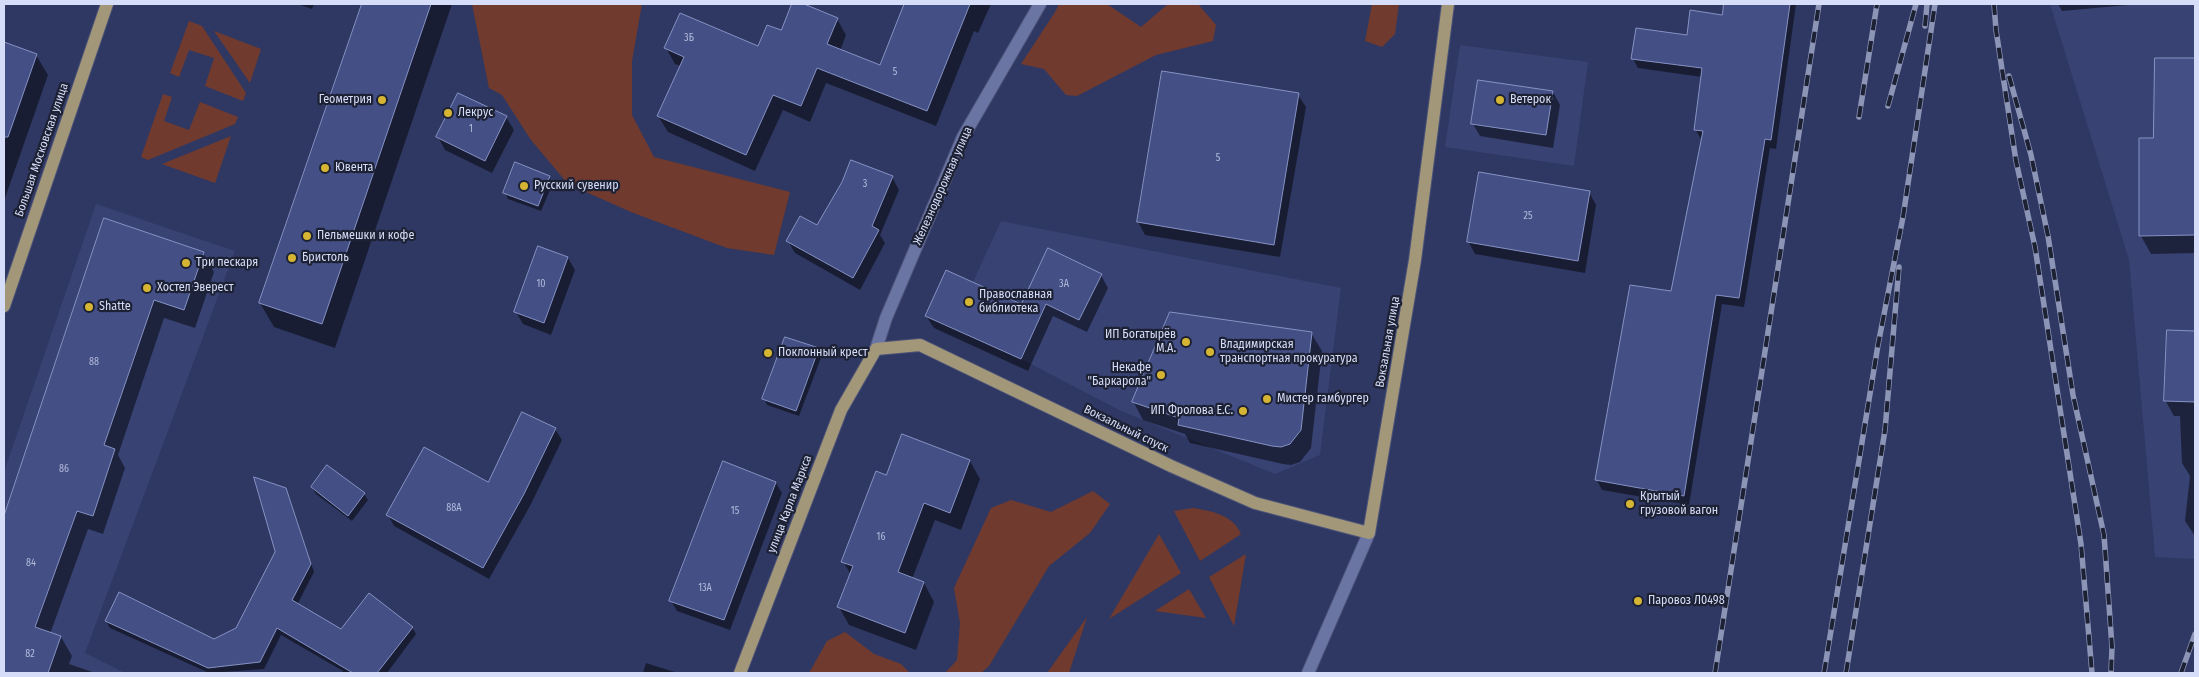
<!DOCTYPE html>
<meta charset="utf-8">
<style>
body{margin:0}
#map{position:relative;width:2199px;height:677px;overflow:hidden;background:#2f3862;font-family:"Fira Sans Condensed",sans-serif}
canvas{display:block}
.frame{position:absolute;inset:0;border:5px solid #d6ddf8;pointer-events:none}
</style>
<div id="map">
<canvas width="2199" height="677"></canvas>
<div class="frame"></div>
</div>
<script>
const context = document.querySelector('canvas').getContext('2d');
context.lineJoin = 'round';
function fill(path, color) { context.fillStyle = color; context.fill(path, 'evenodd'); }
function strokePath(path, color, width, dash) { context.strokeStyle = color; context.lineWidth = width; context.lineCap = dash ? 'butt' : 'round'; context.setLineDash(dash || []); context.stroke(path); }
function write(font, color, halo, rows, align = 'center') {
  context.font = font + ' "Fira Sans Condensed",sans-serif'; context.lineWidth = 4.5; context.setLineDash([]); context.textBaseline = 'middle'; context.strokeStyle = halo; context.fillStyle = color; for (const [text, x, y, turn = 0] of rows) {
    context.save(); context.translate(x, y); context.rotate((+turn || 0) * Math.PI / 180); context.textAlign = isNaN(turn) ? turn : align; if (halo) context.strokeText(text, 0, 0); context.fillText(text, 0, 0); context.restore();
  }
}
fill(new Path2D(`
 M2050 4H2195V559L2155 557 2129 260Z
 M1460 45 1588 62 1574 166 1445 147Z
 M96 204 235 251 85 653 125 673H4V472Z
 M1001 221 1341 288 1320 455 1275 474 1121 411 1021 359 1041 313 973 282Z`), '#384273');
fill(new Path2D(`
 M472 4H642L632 61V115L654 157 790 192 774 255 727 248 631 212 568 184 531 140 502 95 489 88Z
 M1059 4H1107L1141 27 1168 4H1198L1216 25 1213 41 1156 55 1077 96 1066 95 1044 69 1021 64 1055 12Z
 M1372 4H1399L1395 34 1382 47 1365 41Z
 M189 21 202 26 246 93 243 101 205 86 214 58 189 50 179 77 170 73Z
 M214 31 261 49 250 83Z
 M163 94 172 97 164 121 189 130 200 102 238 117 235 124 148 160 141 157Z
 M231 136 215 183 162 164Z
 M1093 491 1110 504 1090 533 1049 566 989 666 981 673H945L957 660 960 623 954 588 991 508 1011 500 1051 512Z
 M1193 508C1212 511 1233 515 1241 534L1200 561 1174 511Z
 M1159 534 1181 573 1109 619Z
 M1246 554 1234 626 1209 577Z
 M1189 589 1206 618 1155 611Z
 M1087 617 1069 673H1047Z
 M845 632 874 654 901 664 910 673H809L827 641Z`), '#713a2e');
fill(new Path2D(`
 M298 4H314L312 9Z
 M363 4H452L335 348 274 327 260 303Z
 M794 4H801L837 19 846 35 840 51 880 67 907 28 918 4H991L978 33 974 31 936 126 826 83 810 122 783 110 755 171 668 132 658 116 681 66 675 64 666 48H759L782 32Z
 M1725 4H1796L1776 149 1770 148 1744 307 1722 304 1689 505 1602 490 1597 480 1672 293 1703 139H1701L1695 129 1702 77 1638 68 1633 59 1688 36 1723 16Z
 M2058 4H2128V5L2062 11Z
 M4 43 36 55 48 75 4 201Z
 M2156 59H2195V253L2151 254 2141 236 2155 139Z
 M1163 72 1298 95 1306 107 1280 257 1145 235 1138 222Z
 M1553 92 1560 105 1553 148 1480 136 1473 124Z
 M459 94 506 117 514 130 492 173 445 150 438 137Z
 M549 177 553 183 541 211 508 199 505 192Z
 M892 177 899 190 880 235 885 243 860 290 795 253 788 241 817 227Z
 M1589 192 1596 205 1585 273 1475 254 1468 241Z
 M105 220 203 253 214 272 195 328 164 318 118 455 125 468 103 534 88 529 50 634 61 637 72 656 69 664 95 673H4V519Z
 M568 258 575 270 551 335 523 324 516 312Z
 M1101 275 1108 288 1087 332 1053 316 1028 371 934 328 926 316 1021 306Z
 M2169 331 2195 333V536L2185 521 2190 476 2182 463 2180 416H2174L2165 400Z
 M1311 333 1322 351 1311 448 1300 462 1291 465 1283 464 1190 443 1185 434 1143 420 1133 401Z
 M818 349 822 355 799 416 767 405 764 398Z
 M555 429 562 440 530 506 489 579 394 526 388 515 488 484Z
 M970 461 980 479 961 530 935 520 912 579 924 583 934 602 916 650 849 625 839 607 851 575 843 561 887 477Z
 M327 467 364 494 368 500 352 521 316 494 312 488Z
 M776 483 782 493 730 630 677 611 671 601Z
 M285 489 289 496 314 572 297 605 341 631 412 627 416 634 387 673H341L343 671 281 635 264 669 209 673 110 628 106 621 214 640 237 629 276 552Z
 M646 663 678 673H643Z`), '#0007');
const building = new Path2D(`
 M362 4H431L322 324 259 303Z
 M792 4H804L838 18 827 44 880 65 904 4H970L927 111 817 68 801 106 773 95 746 155 657 116 684 57 664 48 680 13 758 46 767 25 781 30Z
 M1724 4H1790L1771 140 1765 139 1739 298 1716 295 1684 496 1595 480 1630 285 1671 291 1703 131 1694 130 1702 68 1631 59 1636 28 1687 35 1690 10 1722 15Z
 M4 42 37 54 8 137H4Z
 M2155 58H2195V235L2139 236V138H2153Z
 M1162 71 1299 93 1274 245 1137 222Z
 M1478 80 1553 91 1546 135 1471 124Z
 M458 93 507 116 485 161 436 137Z
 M851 160 893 176 872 226 879 230 853 278 786 241 800 216 817 225 842 182Z
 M515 162 550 176 538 206 503 193Z
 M1479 172 1590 191 1578 261 1467 242Z
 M104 218 204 252 184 310 154 300 104 445 115 449 93 516 77 511 35 627 61 636 48 673H4V516Z
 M538 246 568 257 544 323 514 312Z
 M1048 248 1102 274 1079 320 1046 304 1021 359 925 316 946 270 1021 304Z
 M1170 312 1312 332 1301 430 1290 444 1281 447 1272 446 1178 425 1179 418 1132 402Z
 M2167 330 2195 331V402L2164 401Z
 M785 337 819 348 796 411 762 399Z
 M522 412 556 428 524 494 483 568 386 515 424 447 488 482Z
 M902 434 970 460 950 513 924 503 898 572 924 582 905 633 837 607 853 566 841 562 876 471 886 475Z
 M723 461 776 482 724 620 669 601Z
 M327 465 365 493 348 516 311 487Z
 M254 477 286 488 311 564 292 600 341 629 369 593 413 627 377 673H353L277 628 260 662 208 668 105 621 119 592 214 639 236 628 275 552Z`);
fill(building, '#444f85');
strokePath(building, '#8692c3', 1);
const minor = new Path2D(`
 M876 349 886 318 963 137 1040 4
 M1308 673 1369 533`);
const major = new Path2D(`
 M4 306 107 4
 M740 673 841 410 876 349 920 345 1171 466 1255 503 1369 533 1415 260 1448 4`);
strokePath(minor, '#4d5378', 14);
strokePath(major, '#4d5378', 14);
strokePath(minor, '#6a75a4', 12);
strokePath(major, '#a29879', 12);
const rail = new Path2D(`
 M1994 4 1996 30 2016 161 2035 247 2081 544 2092 673
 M1925 26 1927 4
 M2009 76 2031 155 2048 236 2073 395 2104 535 2112 647 2111 673
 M1888 106 1916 4
 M1859 117 1877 4
 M1715 673 1819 4
 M1824 673 1878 345 1903 217 1935 4
 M1846 673 1885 430 1899 267
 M2181 673 2195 634`);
strokePath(rail, '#8d95b7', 5.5);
strokePath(rail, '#1d2134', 4, [11]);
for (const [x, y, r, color] of [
 [382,100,5,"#d6b534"],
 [1500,100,5,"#d6b534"],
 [448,113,5,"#d6b534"],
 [325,168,5,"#d6b534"],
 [524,186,5,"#d6b534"],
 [307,236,5,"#d6b534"],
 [292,258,5,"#d6b534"],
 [186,263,5,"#d6b534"],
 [147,288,5,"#d6b534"],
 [969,302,5,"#d6b534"],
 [89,307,5,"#d6b534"],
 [1186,342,5,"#d6b534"],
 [1210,352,5,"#d6b534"],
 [768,353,5,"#d6b534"],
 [1161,375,5,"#d6b534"],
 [1267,399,5,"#d6b534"],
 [1243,411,5,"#d6b534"],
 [1630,504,5,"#d6b534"],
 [1638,601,5,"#d6b534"]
]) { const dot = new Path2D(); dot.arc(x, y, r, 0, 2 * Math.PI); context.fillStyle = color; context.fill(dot); strokePath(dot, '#1d2134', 2); }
write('10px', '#b2badb', null, [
 ["3Б",689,38],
 ["5",895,72],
 ["1",471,129],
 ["5",1218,158],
 ["3",865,184],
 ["25",1528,216],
 ["10",541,284],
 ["3А",1064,284],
 ["88",94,362],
 ["86",64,469],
 ["88А",454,508],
 ["15",735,511],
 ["16",881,537],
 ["84",31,563],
 ["13А",705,588],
 ["82",30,654]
]);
write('12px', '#d6ddf8', '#1d2134', [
 ["Геометрия",372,100,"right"],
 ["Ветерок",1510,100],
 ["Лекрус",458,113],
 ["Ювента",335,168],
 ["Русский сувенир",534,186],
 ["Пельмешки и кофе",317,236],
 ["Бристоль",302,258],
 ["Три пескаря",196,263],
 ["Хостел Эверест",157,288],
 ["Православная",979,295],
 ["библиотека",979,309],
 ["Shatte",99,307],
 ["ИП Богатырёв",1176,335,"right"],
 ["М.А.",1176,349,"right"],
 ["Владимирская",1220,345],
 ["транспортная прокуратура",1220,359],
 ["Поклонный крест",778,353],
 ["Некафе",1151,368,"right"],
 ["\"Баркарола\"",1151,382,"right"],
 ["Мистер гамбургер",1277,399],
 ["ИП Фролова Е.С.",1233,411,"right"],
 ["Крытый",1640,497],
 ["грузовой вагон",1640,511],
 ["Паровоз Л0498",1648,601]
], 'left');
write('12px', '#d6ddf8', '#1d2134', [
 ["Большая Московская улица",42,150,-71],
 ["Железнодорожная улица",943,186,-66],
 ["Вокзальная улица",1388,342,-80],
 ["Вокзальный спуск",1126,429,26],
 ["улица Карла Маркса",790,504,-69]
]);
</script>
